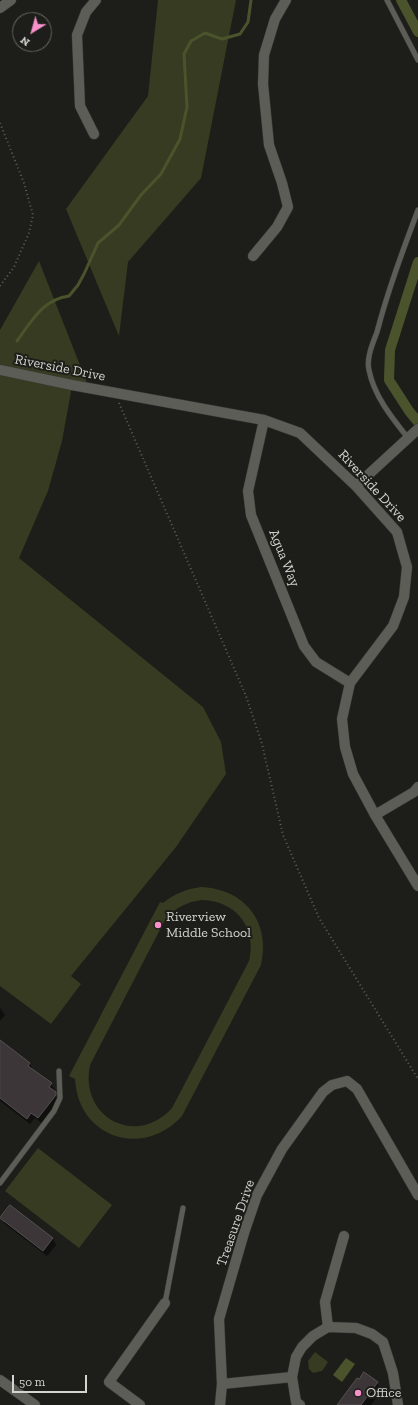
<!DOCTYPE html>
<style>
body{margin:0}
#map{position:relative;width:418px;height:1405px;overflow:hidden;background:#1d1e19;font-family:"Zilla Slab",serif}
canvas{display:block}
.north{position:absolute;left:12px;top:12px;width:40px;height:40px;box-sizing:border-box;background:#1d1e19;border:1px solid #666762;border-radius:50%;rotate:217deg;font-size:11px;font-weight:700;line-height:16px;text-align:center;color:#d3d4d0}
.north::after{content:'';display:block;margin:auto;width:14px;height:18px;background:#f890cb;clip-path:polygon(50% 0,100% 100%,50% 72%,0 100%)}
.scale{position:absolute;left:12px;top:1375px;width:75px;height:18px;box-sizing:border-box;border:2px solid #d3d4d0;border-top:0;padding-left:5px;font-size:12px;line-height:14px;white-space:nowrap;color:#d3d4d0;-webkit-text-stroke:3px #1d1e19;paint-order:stroke}
</style>
<div id="map">
<canvas width="418" height="1405"></canvas>
<div class="north">N</div>
<div class="scale">50 m</div>
</div>
<script>
const context = document.querySelector('canvas').getContext('2d');
context.lineJoin = 'round';
function fill(path, color) { context.fillStyle = color; context.fill(path, 'evenodd'); }
function strokePath(path, color, width, dash) { context.strokeStyle = color; context.lineWidth = width; context.lineCap = dash ? 'butt' : 'round'; context.setLineDash(dash || []); context.stroke(path); }
function write(font, color, halo, rows, align = 'center') {
  context.font = font + ' "Zilla Slab",serif'; context.lineWidth = 4; context.setLineDash([]); context.textBaseline = 'middle'; context.strokeStyle = halo; context.fillStyle = color; for (const [text, x, y, turn = 0] of rows) {
    context.save(); context.translate(x, y); context.rotate((+turn || 0) * Math.PI / 180); context.textAlign = isNaN(turn) ? turn : align; if (halo) context.strokeText(text, 0, 0); context.fillText(text, 0, 0); context.restore();
  }
}
fill(new Path2D(`
 M158 0H236L201 178 128 262 119 336 66 209 148 96Z
 M39 261 89 388 72 386 62 441 48 491 19 558 203 707 221 742 226 774 176 847 71 976 81 984 51 1024 0 986V330Z
 M201 887C245 889 271 922 261 965L182 1116C143 1159 78 1138 75 1079L69 1076 160 902 163 903C174 894 186 889 201 887ZM202 900C236 901 257 927 249 961L172 1108C136 1148 79 1117 90 1065L166 918C177 907 187 902 202 900Z
 M38 1148 112 1205 79 1248 5 1191Z
 M315 1352 328 1362 322 1371 313 1373 309 1369 308 1361Z`), '#363b21');
fill(new Path2D(`
 M346 1358 355 1364 342 1382 333 1375Z`), '#4b532c');
fill(new Path2D(`
 M0 1008 5 1015 0 1021Z
 M0 1041 30 1064 33 1070 51 1084 55 1090 53 1092 59 1101 42 1124 35 1118 30 1124 0 1101Z
 M11 1206 53 1239 56 1245 47 1256 5 1224 2 1218Z
 M377 1383 382 1391 371 1405H338Z`), '#0007');
strokePath(new Path2D(`
 M17 341C31 322 43 299 69 296L78 285 84 274 98 243 119 225 141 195 161 174 180 139 187 107 184 54 191 41 205 33 222 39 240 34 248 22 251 0`), '#4b532c', 3);
strokePath(new Path2D(`
 M401 0 418 32
 M418 262 390 350 389 380 409 411 418 422`), '#4b532c', 10);
const building = new Path2D(`
 M0 1040 30 1063 28 1066 52 1083 49 1087 56 1092V1095L38 1118 31 1113 27 1119 0 1098Z
 M10 1205 53 1238 43 1251 0 1218Z
 M364 1372 378 1382 361 1405H337L357 1378 359 1379Z`);
fill(building, '#3c3639');
strokePath(building, '#565053', 1);
const service = new Path2D(`
 M387 0 418 60
 M408 438C392 418 374 396 369 370 366 358 373 343 377 332 388 290 403 250 418 210
 M0 1183 54 1111 60 1098 59 1071
 M165 1303 183 1208`);
const minor = new Path2D(`
 M0 8 11 0
 M94 134 80 106 77 35 86 12 96 0
 M253 256 277 227 288 207 282 183 269 145 263 84 264 55 275 19 286 0
 M0 370 72 385 264 420 300 433 356 486 397 532 407 567 404 597 393 626 350 683 342 719 345 747 353 774 375 815 418 886
 M264 420 248 491 251 515 304 646 316 662 350 683
 M356 486 418 429
 M375 815 414 792 418 787
 M328 1327 325 1302 344 1236
 M0 1380 35 1405
 M222 1384 292 1377
 M140 1405 109 1382 165 1303
 M220 1405 222 1384 219 1319 244 1233 257 1195 282 1149 323 1092 332 1085 347 1081 357 1089 418 1195
 M300 1405 296 1402 292 1377 296 1357 302 1347 313 1336 328 1327 356 1328 372 1334 383 1342 393 1373 398 1405`);
strokePath(service, '#393936', 6);
strokePath(minor, '#393936', 11);
strokePath(new Path2D(`
 M0 123 24 183 33 215 29 233 14 267 0 286
 M119 403 246 696 262 744 283 835 319 918 418 1079`), '#5d5e59', 2, [1, 3]);
strokePath(service, '#5b5d56', 5);
strokePath(minor, '#5b5d56', 10);
for (const [x, y, r, color] of [
 [158,925,4,"#f890cb"],
 [358,1393,4,"#f890cb"]
]) { const dot = new Path2D(); dot.arc(x, y, r, 0, 2 * Math.PI); context.fillStyle = color; context.fill(dot); strokePath(dot, '#1d1e19', 1.5); }
write('14px', '#d3d4d0', '#1d1e19', [
 ["Riverside Drive",60,368,11],
 ["Riverside Drive",372,486,47],
 ["Agua Way",284,558,68],
 ["Treasure Drive",236,1223,-71]
]);
write('14px', '#d3d4d0', '#1d1e19', [
 ["Riverview",166,917],
 ["Middle School",166,933],
 ["Office",366,1393]
], 'left');
</script>
